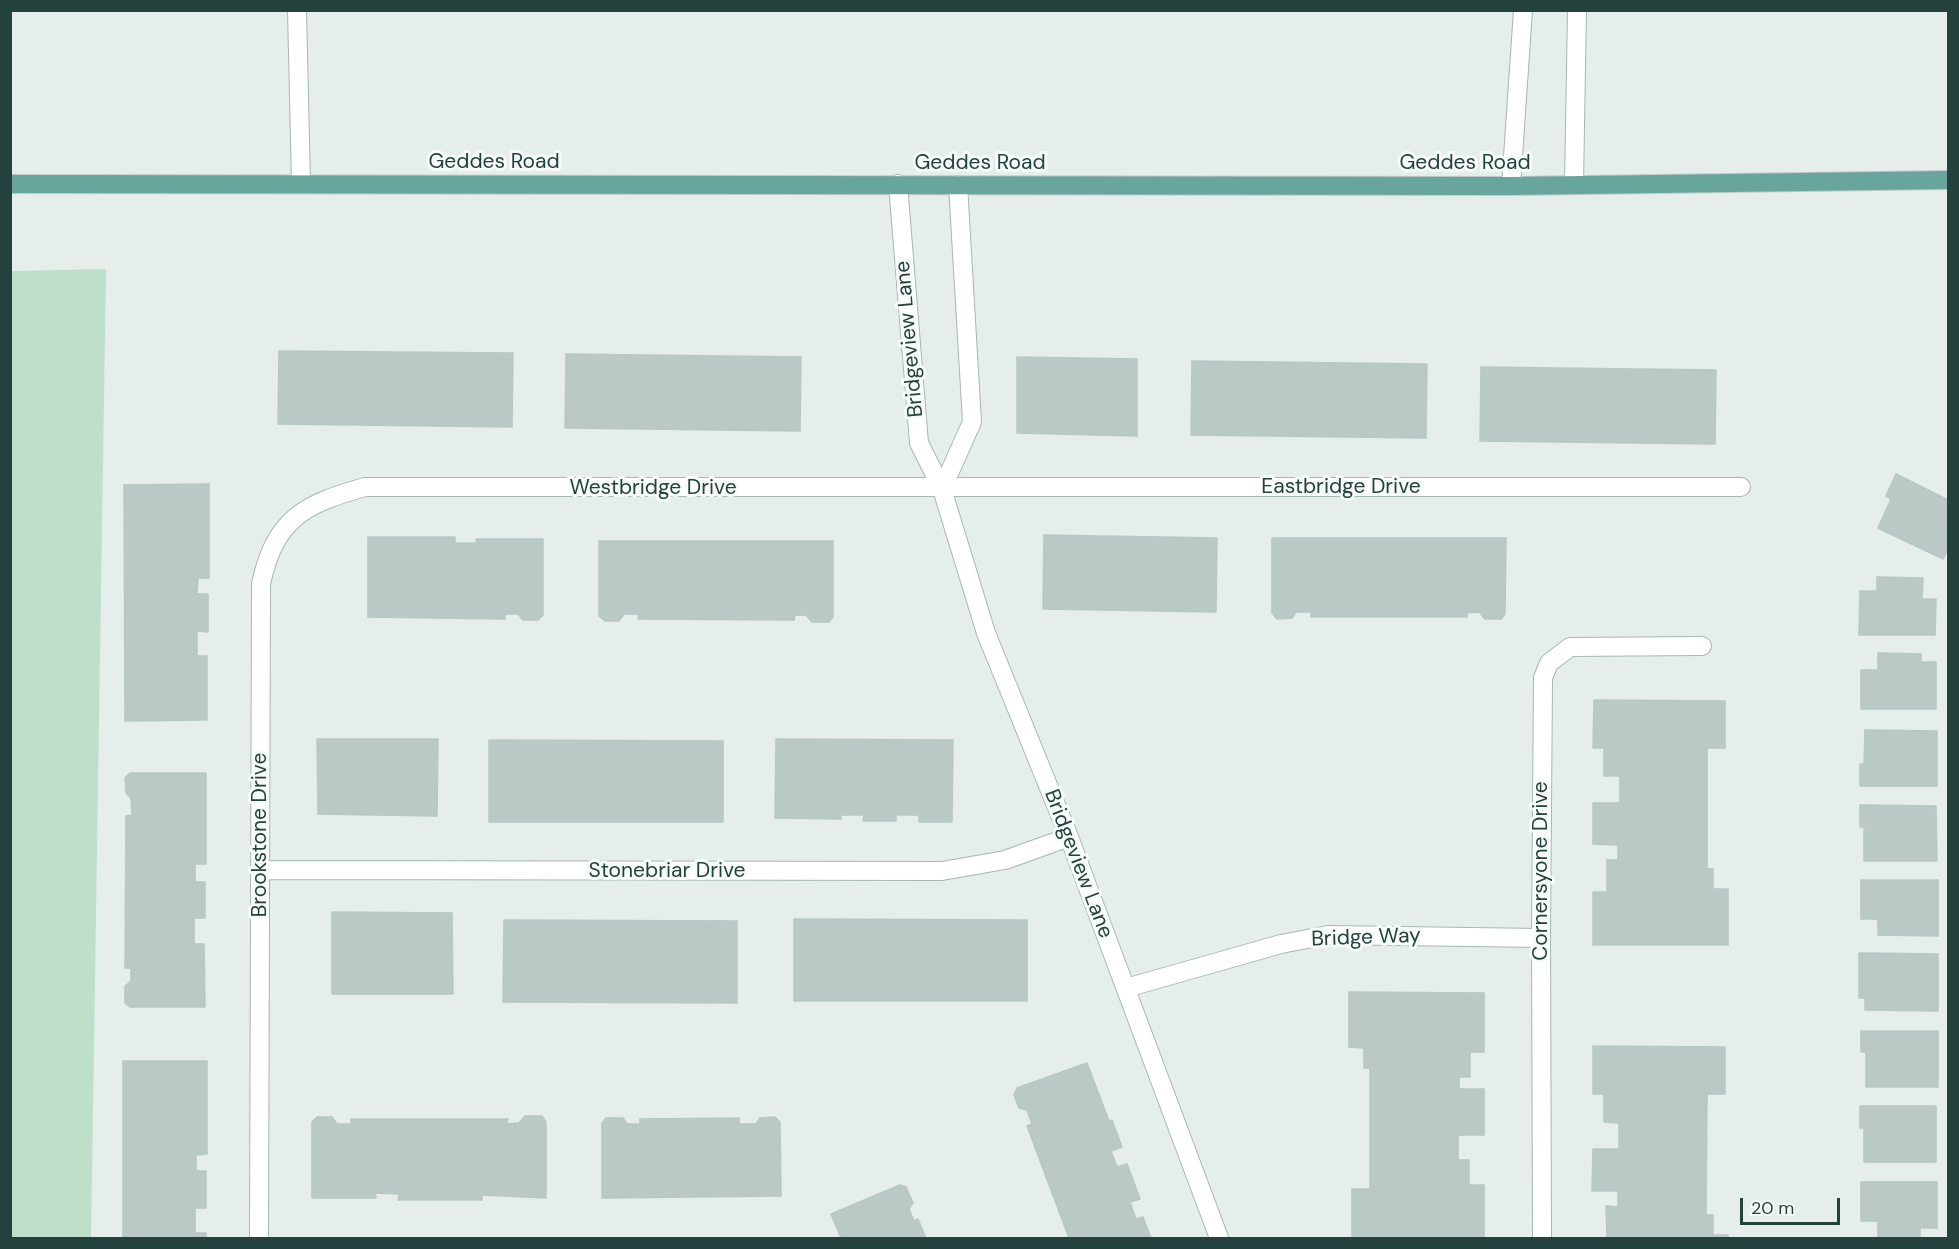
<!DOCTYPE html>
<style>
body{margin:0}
#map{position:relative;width:1959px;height:1249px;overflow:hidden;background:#e5eeeb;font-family:"DM Sans",sans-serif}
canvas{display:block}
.frame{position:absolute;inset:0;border:12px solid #23413d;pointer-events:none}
.scale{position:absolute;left:1740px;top:1198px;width:100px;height:27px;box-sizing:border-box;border:3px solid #23413d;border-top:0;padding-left:8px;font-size:18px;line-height:21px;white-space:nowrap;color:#23413d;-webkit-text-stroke:4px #f6faf9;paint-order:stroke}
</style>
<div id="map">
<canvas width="1959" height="1249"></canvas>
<div class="frame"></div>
<div class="scale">20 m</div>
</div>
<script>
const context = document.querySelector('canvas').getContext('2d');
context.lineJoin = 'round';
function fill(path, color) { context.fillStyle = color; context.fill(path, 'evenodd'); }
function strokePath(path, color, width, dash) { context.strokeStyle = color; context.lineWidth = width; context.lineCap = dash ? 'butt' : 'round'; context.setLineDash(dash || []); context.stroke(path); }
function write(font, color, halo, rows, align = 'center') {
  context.font = font + ' "DM Sans",sans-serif'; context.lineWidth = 6; context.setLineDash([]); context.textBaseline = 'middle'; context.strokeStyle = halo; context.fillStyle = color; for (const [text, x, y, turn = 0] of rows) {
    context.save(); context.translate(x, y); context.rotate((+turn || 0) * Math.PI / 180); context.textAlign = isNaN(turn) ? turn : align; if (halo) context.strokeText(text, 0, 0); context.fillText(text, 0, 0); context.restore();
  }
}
fill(new Path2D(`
 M106 269 91 1238H11V271Z`), '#bee0cb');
const building = new Path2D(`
 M279 351 513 353 512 427 278 424Z
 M566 354 801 357 800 431 565 428Z
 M1017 357 1137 359V436L1017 433Z
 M1192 361 1427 364 1426 438 1191 435Z
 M1481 367 1716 370 1715 444 1480 441Z
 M1896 474 1948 500V549L1943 559 1878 528 1891 499 1886 496Z
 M209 484V578H198L197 594H208V632L197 631V656H207V720L125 721 124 485Z
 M1044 535 1217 538 1216 612 1043 609Z
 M368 537H455V543H477L476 539H543V615L538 620H523L518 614H505V619L368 617Z
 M1272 538H1506L1505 614 1501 619H1485L1479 612 1467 613V617H1311V612H1296L1292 618 1277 619 1272 613Z
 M599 541H833V617L829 622H812L806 615H795L794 620 638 619 639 614H624L619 621H605L599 616Z
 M1877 577 1923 578 1922 599H1936L1935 635H1859L1860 591H1877Z
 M1878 653 1921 654V662H1936V709H1861V670H1878Z
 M1594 700 1725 701V748H1707V869H1713V889H1728V945H1593V892H1607V860H1618V845L1593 844V803H1620V776H1604V748H1593Z
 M1865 730 1937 731V786H1860V764H1864Z
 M317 739H438L437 816 318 814Z
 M776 739 953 740 952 822H919V815H896V821H863L864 815H841V819L775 818Z
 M489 740 723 741V822H489Z
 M130 773H206V864H195V882H205V918H194V944H204L205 1007H130L125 1003V986L131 981V968H125L126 816 132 815 131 798 126 793 125 778Z
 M1860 805 1936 806 1937 861H1864V827H1860Z
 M1861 880H1938V936L1878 935V919H1861Z
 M332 912 452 913 453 994H332Z
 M794 919 1027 920V1001H794Z
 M504 920 737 921V1003L503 1002Z
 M1859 953 1938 954V1011L1865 1010V998H1859Z
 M1349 992 1484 993V1052H1470V1077H1459V1089H1484V1135H1458V1160H1469V1185H1484V1238H1352V1189H1370V1068H1364V1048L1349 1047Z
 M1861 1031H1938V1087H1866V1052H1861Z
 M1593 1046 1725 1047V1094H1707L1706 1215H1713V1235H1728V1238H1592H1607L1606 1206 1618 1207V1191H1592L1593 1149H1619V1123L1604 1122V1094H1593Z
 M123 1061H207V1154L196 1155V1171H206V1208H195V1233H206V1238H123Z
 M1087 1063 1109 1121 1112 1120 1122 1147 1111 1151 1117 1167 1127 1164 1140 1199 1130 1202 1136 1219 1143 1217 1151 1238H1069L1027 1126 1032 1124 1027 1110 1019 1108 1014 1095 1017 1088Z
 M1860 1106H1936V1162H1864V1128H1860Z
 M525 1116H542L546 1122V1198L482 1195V1200H398L399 1194 375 1193 376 1198H312V1122L317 1117H332L337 1124H351V1119H508L507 1124 519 1123Z
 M775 1117 780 1122 781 1196 602 1198V1123L606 1118H623L627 1124H640V1119L739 1118V1124H756L760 1118Z
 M1861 1182H1937V1228H1920V1238H1878V1221H1861Z
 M900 1185 906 1187 913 1203 909 1209 914 1221 918 1219 926 1238H841L831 1214Z`);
fill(building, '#bac9c5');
strokePath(building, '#b7c8c3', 1.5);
const minor = new Path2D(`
 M297 10 301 184
 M898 184 919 443 942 489 986 633 1069 837 1219 1238
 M1574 185 1577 10
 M1511 186 1523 10
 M942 489 972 422 958 185
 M260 870 942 871 1005 860 1069 837
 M1126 988 1281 944 1328 935 1541 938
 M259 1238 261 584C275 518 305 504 365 487H1741
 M1542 1238 1541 938 1543 678 1549 663 1570 647 1702 646`);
const major = new Path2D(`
 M10 184 1511 186 1948 180`);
strokePath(minor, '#a7b7b3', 20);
strokePath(major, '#c1cac9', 20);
strokePath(minor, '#fff', 18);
strokePath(major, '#68a59c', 18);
write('21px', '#23413d', '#f6faf9', [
 ["Geddes Road",494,162],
 ["Geddes Road",980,163],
 ["Geddes Road",1465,163],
 ["Bridgeview Lane",910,339,-95],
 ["Eastbridge Drive",1341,487],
 ["Westbridge Drive",653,488],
 ["Brookstone Drive",260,835,-90],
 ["Bridgeview Lane",1078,864,69],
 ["Stonebriar Drive",667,871],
 ["Cornersyone Drive",1541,871,-90],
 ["Bridge Way",1366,938,-2]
]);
</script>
